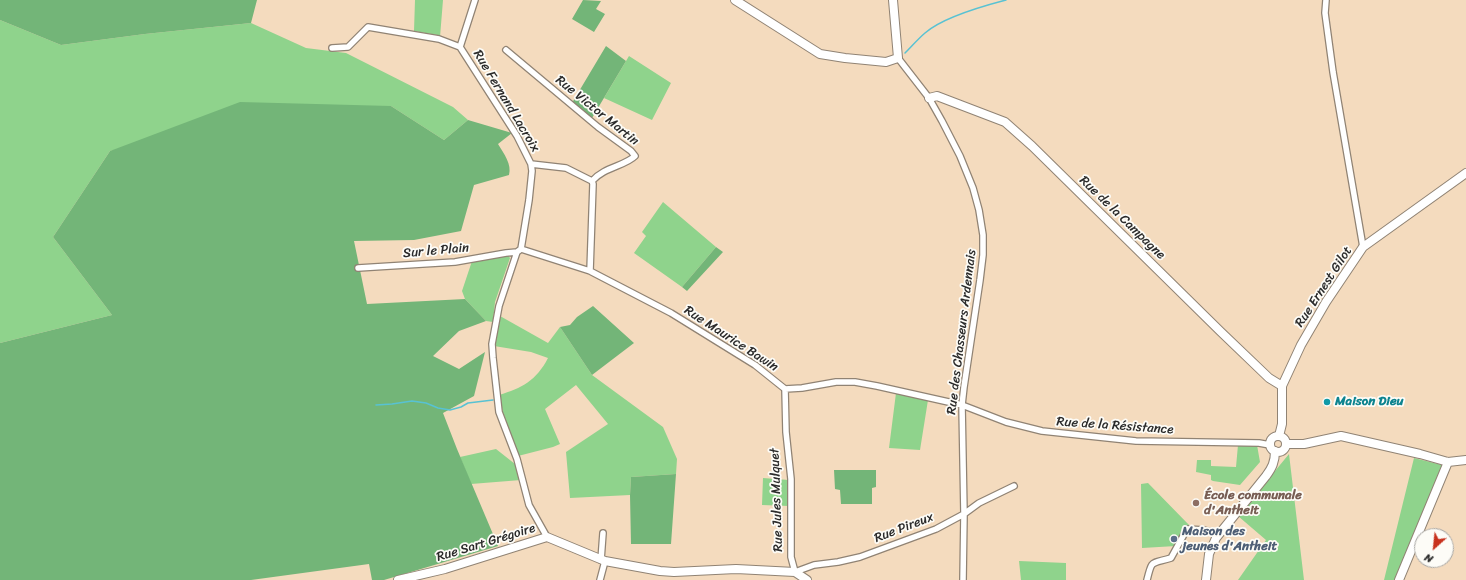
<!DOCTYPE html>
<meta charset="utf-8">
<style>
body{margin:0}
#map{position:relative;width:1466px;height:580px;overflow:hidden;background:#f4dbbe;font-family:Sriracha,sans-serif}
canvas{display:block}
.north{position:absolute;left:1414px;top:528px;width:40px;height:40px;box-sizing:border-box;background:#fdfcf7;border:1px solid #a9a8a5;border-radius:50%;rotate:207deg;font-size:11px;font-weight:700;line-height:16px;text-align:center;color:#2b2b2b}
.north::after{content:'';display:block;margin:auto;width:14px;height:18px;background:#c8321e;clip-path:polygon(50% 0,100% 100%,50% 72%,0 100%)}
</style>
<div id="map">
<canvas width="1466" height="580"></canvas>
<div class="north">N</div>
</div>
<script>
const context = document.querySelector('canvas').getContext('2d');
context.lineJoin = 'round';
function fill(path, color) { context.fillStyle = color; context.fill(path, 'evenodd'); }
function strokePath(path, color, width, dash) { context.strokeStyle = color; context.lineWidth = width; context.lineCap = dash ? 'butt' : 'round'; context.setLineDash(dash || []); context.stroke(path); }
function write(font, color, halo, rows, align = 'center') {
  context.font = font + ' Sriracha,sans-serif'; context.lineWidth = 3.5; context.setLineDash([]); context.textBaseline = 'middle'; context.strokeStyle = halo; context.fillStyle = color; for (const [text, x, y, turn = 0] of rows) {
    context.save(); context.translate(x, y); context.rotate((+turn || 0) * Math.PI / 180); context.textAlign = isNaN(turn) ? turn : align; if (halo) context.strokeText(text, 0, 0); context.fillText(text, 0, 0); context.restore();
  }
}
fill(new Path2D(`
 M415 0H443L440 37 437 35 414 31Z
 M0 20 61 45 145 34 251 23 306 48 346 53 453 107 468 120 444 140 391 106 110 151 53 237 112 315 0 343Z
 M629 56 671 83 652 120 604 98Z
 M663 202 716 247 682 287 634 253 646 236 642 232Z
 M507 254 510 258 495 302 493 322 486 321 465 299 462 291 472 261Z
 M500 316 548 343 560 327 592 375 663 427 677 459 676 474 631 477 630 495 570 498 566 452 608 424 576 385 545 409 560 444 553 447 518 456 505 421 499 395C522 388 536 381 548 358L531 352 494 346Z
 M896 393 928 400 920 450 889 448Z
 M1238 445H1257L1260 462 1240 485 1213 481 1211 480V475L1196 472 1197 460H1211V466L1236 467Z
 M496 449 515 464 521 480 471 484 460 457Z
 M1289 454 1304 580H1238L1266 540 1238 516Z
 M1414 458 1442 465 1397 580H1384Z
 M763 478 789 480V506L762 505Z
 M1148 483 1190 526 1176 546 1142 548 1141 484Z
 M1019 561 1066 563V580H1021Z`), '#8fd38c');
fill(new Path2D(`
 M0 0H257L251 23 145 34 61 45 0 20Z
 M583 0 601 1 596 9 605 14 594 32 572 19Z
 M606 46 626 61 592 118 572 103Z
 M240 102 391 106 444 140 468 120 512 133 498 144C504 154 512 164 509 175L474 185 461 231 414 240 354 241 367 304 465 299 486 321 459 331 433 356 459 369 485 352 474 396 443 413 457 449 498 546 384 580H372L369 564 251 580H0V343L112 315 53 237 110 151Z
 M716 247 723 252 687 291 682 287Z
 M593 306 634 343 592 375 560 327 570 325 577 317Z
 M834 470H876V487L872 488V504H841L840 490 835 489Z
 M676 474 671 544H631L630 495 631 477Z`), '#73b578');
strokePath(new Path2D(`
 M905 53C911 47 918 39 925 33 943 17 983 6 1006 0
 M376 405 392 404 412 401 426 403 438 408 450 410 461 407 468 403 493 400`), '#58c2d3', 1.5);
const street = new Path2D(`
 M475 0 460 47 517 136 531 164 532 171 529 200 521 249 517 252 499 306 492 344 493 358 499 412 517 459 529 505 547 537
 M1326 0 1325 13 1333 72 1363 247
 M332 48 348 47 368 27 439 39 460 47
 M506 50 598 127 631 151 635 156C625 166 604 167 592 181
 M898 58 929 98 942 121 960 156 973 188 979 210 983 235V255L980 280 964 387 962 405 964 514 963 580
 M531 164 566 168 592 181 593 184 590 271
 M521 249 590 271 671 313 755 365 785 389 802 388 836 382H855L877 386 962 405 1006 422 1042 431 1136 441 1259 443 1270 445
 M358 268 455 262 506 253 517 252
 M785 389 786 432 791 479V557L795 572 814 565 838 562 860 557 936 529 964 514 979 503 1014 486
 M601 560 603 533
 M600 580 605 561
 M1147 580C1152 559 1151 564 1171 558L1187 529 1204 530 1219 534`);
const secondary = new Path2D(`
 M735 0 820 54 845 58 886 62 898 58 893 0
 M929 98 937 96 1005 122 1032 146 1221 332 1269 378 1282 386
 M1279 436 1282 424V386L1301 345 1326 302 1363 247 1466 173
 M1270 444a8 8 0 1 1 16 0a8 8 0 1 1-16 0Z
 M1286 444H1304L1341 436 1420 454 1448 462 1466 460
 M398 580 445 569 547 537 605 561 660 571 674 572 736 569 795 572 807 580
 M1206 580 1209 554 1216 538 1266 476C1272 468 1275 462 1275 451
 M1399 580 1448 462`);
strokePath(street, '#908374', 8);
strokePath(secondary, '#908374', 10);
strokePath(street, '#fff', 5.5);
strokePath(secondary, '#fff', 8);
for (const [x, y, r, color] of [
 [1327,402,4,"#0f9aa8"],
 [1196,503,4,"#8d6e63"],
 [1174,539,4,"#5c6f8a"]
]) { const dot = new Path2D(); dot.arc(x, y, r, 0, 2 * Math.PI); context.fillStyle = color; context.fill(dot); strokePath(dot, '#fdfcf7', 1.5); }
write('13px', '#2b2b2b', '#fdfcf7', [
 ["Rue Fernand Lacroix",506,101,59],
 ["Rue Victor Martin",597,111,39],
 ["Rue de la Campagne",1122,218,44],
 ["Sur le Plain",436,251,-5],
 ["Rue Ernest Gilot",1324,287,-57],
 ["Rue des Chasseurs Ardennais",962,332,-83],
 ["Rue Maurice Bawin",731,339,33],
 ["Rue de la Résistance",1115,426,4],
 ["Rue Jules Mulquet",777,500,-92],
 ["Rue Pireux",904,528,-21],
 ["Rue Sart Grégoire",486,543,-17]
]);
write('bold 13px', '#0d838f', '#fdfcf7', [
 ["Maison Dieu",1335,402]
], 'left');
write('bold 13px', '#785e54', '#fdfcf7', [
 ["École communale",1204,496],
 ["d'Antheit",1204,511]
], 'left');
write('bold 13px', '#4e5e75', '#fdfcf7', [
 ["Maison des",1182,532],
 ["jeunes d'Antheit",1182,547]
], 'left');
</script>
